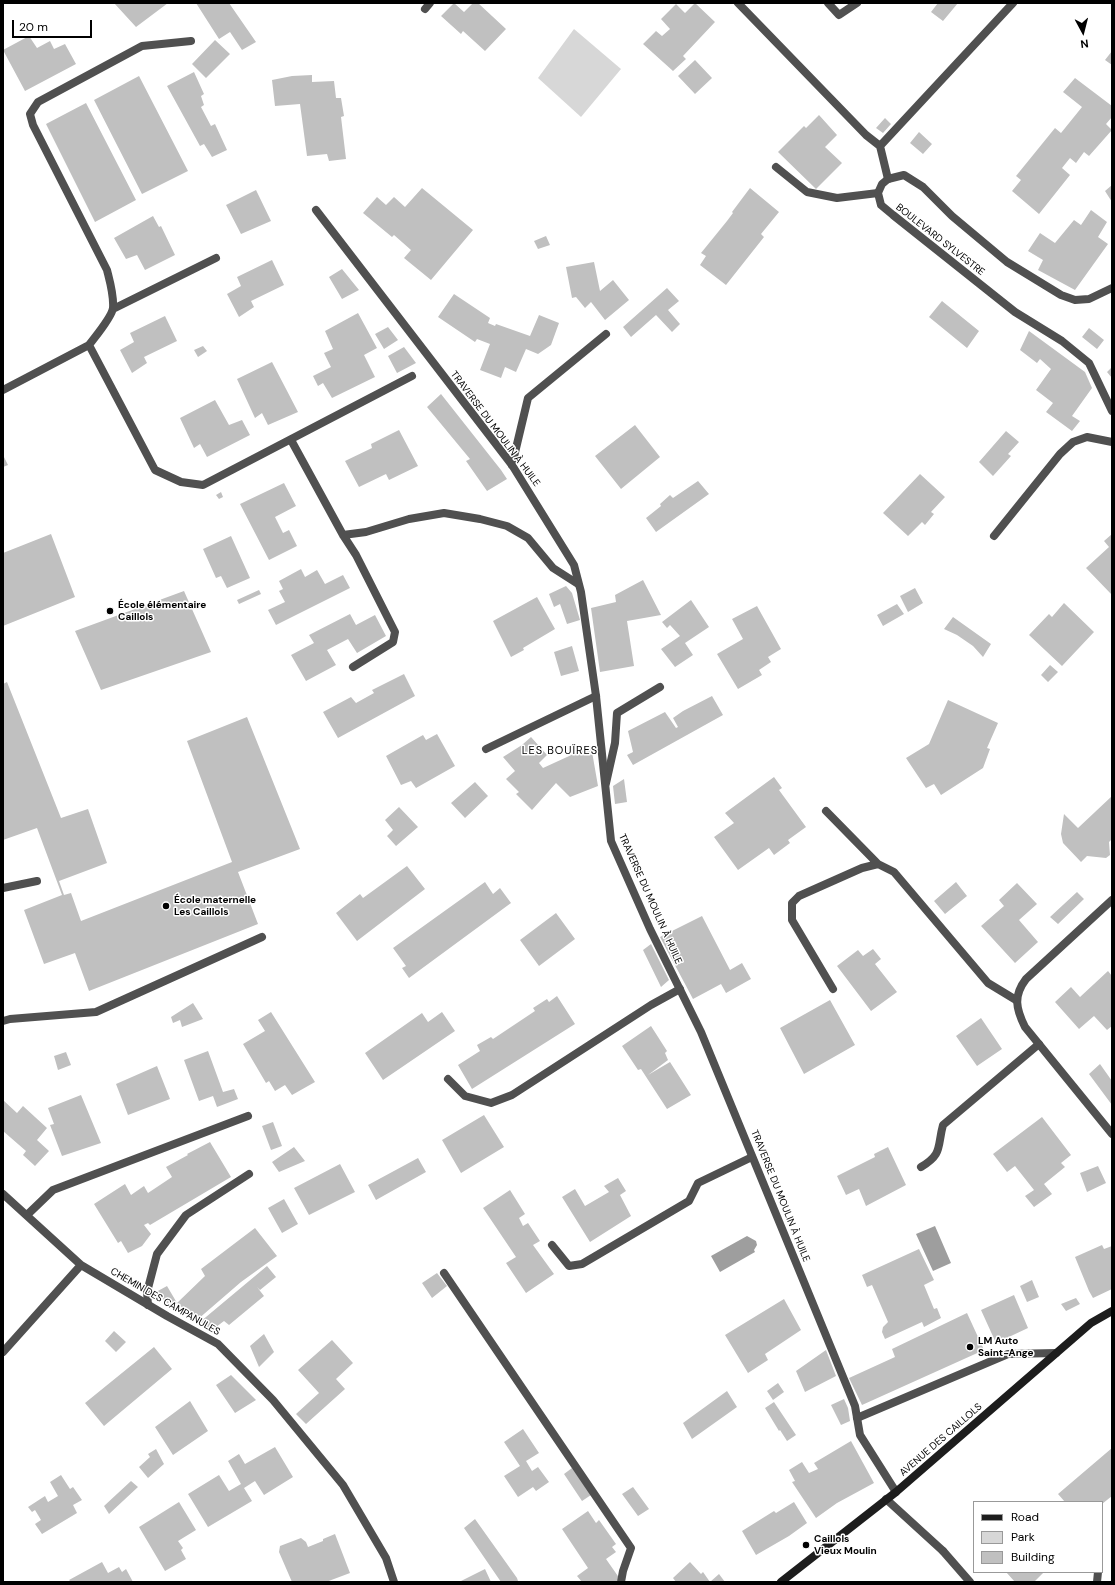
<!DOCTYPE html>
<meta charset="utf-8">
<style>
body{margin:0}
#map{position:relative;width:1115px;height:1585px;overflow:hidden;background:#fff;font-family:"DM Sans",sans-serif}
canvas{display:block}
.frame{position:absolute;inset:0;border:4px solid #000;pointer-events:none}
.legend{position:absolute;left:973px;top:1501px;width:130px;height:72px;box-sizing:border-box;background:#fff;border:1px solid #999;margin:0;padding:5px 7px;list-style:none;font-size:12px;color:#000}
.legend li{display:flex;align-items:center;gap:8px;height:20px}
.legend b{width:20px;border:1px solid #999}
.north{position:absolute;left:1063px;top:12px;width:40px;height:40px;-webkit-text-stroke:3px #fff;paint-order:stroke;rotate:173deg;font-size:11px;font-weight:700;line-height:16px;text-align:center;color:#000}
.north::after{content:'';display:block;margin:auto;width:14px;height:18px;background:#000;clip-path:polygon(50% 0,100% 100%,50% 72%,0 100%)}
.scale{position:absolute;left:12px;top:20px;width:80px;height:18px;box-sizing:border-box;border:2px solid #000;border-top:0;padding-left:5px;font-size:12px;line-height:14px;white-space:nowrap;color:#000;-webkit-text-stroke:3px #fff;paint-order:stroke}
</style>
<div id="map">
<canvas width="1115" height="1585"></canvas>
<div class="frame"></div>
<ul class="legend">
<li><b style="height:5px;background:#1d1d1d"></b>Road</li>
<li><b style="height:11px;background:#d7d7d7"></b>Park</li>
<li><b style="height:11px;background:#c0c0c0"></b>Building</li>
</ul>
<div class="north">N</div>
<div class="scale">20 m</div>
</div>
<script>
const context = document.querySelector('canvas').getContext('2d');
context.lineJoin = 'round';
function fill(path, color) { context.fillStyle = color; context.fill(path, 'evenodd'); }
function strokePath(path, color, width, dash) { context.strokeStyle = color; context.lineWidth = width; context.lineCap = dash ? 'butt' : 'round'; context.setLineDash(dash || []); context.stroke(path); }
function write(font, color, halo, rows, align = 'center') {
  context.font = font + ' "DM Sans",sans-serif'; context.lineWidth = 3; context.setLineDash([]); context.textBaseline = 'middle'; context.strokeStyle = halo; context.fillStyle = color; for (const [text, x, y, turn = 0] of rows) {
    context.save(); context.translate(x, y); context.rotate((+turn || 0) * Math.PI / 180); context.textAlign = isNaN(turn) ? turn : align; if (halo) context.strokeText(text, 0, 0); context.fillText(text, 0, 0); context.restore();
  }
}
fill(new Path2D(`
 M574 29 621 69 581 117 538 78Z`), '#d7d7d7');
fill(new Path2D(`
 M935 1226 951 1263 933 1271 916 1234Z
 M747 1236 756 1241 757 1245 754 1250 755 1252 720 1272 711 1256Z`), '#9e9e9e');
fill(new Path2D(`
 M114 3H168L136 27Z
 M196 3H229L256 42 242 50 230 32 219 39Z
 M454 3 464 12 473 3H478L506 29 485 51 463 31 461 34 441 16Z
 M695 3 715 22 683 56 686 59 673 71 643 44 656 31 662 36 670 29 661 19 676 4 685 13Z
 M938 3H958L943 21 931 12Z
 M29 36 37 48 50 41 54 49 65 44 76 64 25 91 3 50Z
 M215 40 230 54 206 78 192 64Z
 M1112 51V65L1105 60Z
 M695 60 712 78 695 94 678 76Z
 M194 72 204 94 201 96 204 105 201 107 211 126 215 124 227 150 212 157 204 144 200 146 167 86Z
 M312 75V82L334 81 336 98H341L344 116 341 117 346 159 329 161 327 154 307 156 300 104 275 106 272 80 292 76Z
 M139 76 188 171 142 194 94 100Z
 M1075 78 1112 106V117L1106 124 1112 130 1089 156 1084 152 1076 163 1070 158 1062 168 1070 175 1039 214 1012 191 1021 180 1016 176 1055 128 1061 133 1082 107 1063 92Z
 M86 103 136 200 95 222 46 124Z
 M819 115 837 135 825 147 842 163 816 189 778 152 804 126 806 128Z
 M885 118 891 124 883 133 876 128Z
 M919 132 932 144 923 154 910 143Z
 M1112 185V202L1105 191Z
 M422 188 473 230 431 280 404 258 411 250 394 235 392 237 363 213 377 197 386 205 394 197 405 207Z
 M750 188 779 212 761 234 764 237 726 285 700 265 706 256 701 253 727 221 733 213 732 212Z
 M256 190 271 221 241 234 226 205Z
 M1091 210 1107 222 1098 237 1108 244 1075 290 1038 270 1043 260 1028 251 1040 233 1055 243 1074 220 1081 225Z
 M153 216 159 227 161 226 175 255 145 270 137 255 126 259 114 238Z
 M546 236 550 245 538 249 534 241Z
 M272 260 284 285 251 301 254 307 239 317 227 294 241 286 237 277Z
 M594 262 600 291 613 280 629 300 605 320 591 302 585 308 576 297 572 298 566 267Z
 M342 269 359 290 342 299 329 277Z
 M667 288 679 301 668 310 680 324 672 332 656 315 631 337 623 327Z
 M454 294 490 318 488 323 495 326 496 324 530 336 539 315 559 323 551 345 538 354 526 349 516 372 505 367 501 378 480 370 490 344 477 339 475 342 438 317Z
 M942 301 979 331 967 348 929 317Z
 M358 313 377 348 364 355 375 377 332 398 323 383 318 386 313 376 331 367 324 353 333 349 325 331Z
 M165 316 177 341 144 357 147 363 132 373 120 350 134 342 130 333Z
 M388 327 398 340 384 349 375 334Z
 M1089 328 1104 340 1097 349 1082 337Z
 M1029 331 1085 372 1092 388 1072 416 1080 421 1072 431 1046 412 1053 403 1036 390 1051 369 1040 359 1037 363 1020 350Z
 M203 346 207 351 198 357 194 350Z
 M404 347 416 363 397 373 388 356Z
 M272 362 298 412 268 425 262 413 255 418 237 379Z
 M1112 367V378L1107 372Z
 M441 394 501 470 507 479 487 491 466 461 470 459 427 407Z
 M215 400 229 425 242 420 250 435 207 457 200 444 194 448 180 418Z
 M635 425 660 457 621 489 595 456Z
 M399 430 418 466 389 480 386 474 359 487 345 461 372 448 371 444Z
 M1006 431 1019 442 1008 454 1011 456 993 476 979 462Z
 M3 455 8 465 3 467Z
 M920 474 945 497 931 512 934 514 925 525 922 522 908 536 883 513Z
 M698 481 709 494 656 532 646 518 661 506 660 504 670 495 673 498Z
 M284 483 296 506 275 517 283 533 289 530 297 546 269 560 240 504Z
 M221 492 223 497 219 499 216 495Z
 M51 534 75 597 3 626V553Z
 M1112 534V595L1086 568 1109 547 1104 541Z
 M231 536 250 578 227 588 221 576 216 578 203 549Z
 M301 569 305 577 317 570 325 584 343 575 350 588 276 625 268 610 285 602 279 591 283 589 279 581Z
 M643 580 661 615 627 621 634 666 600 672 591 608 616 602 615 595Z
 M566 586 572 593 580 620 567 624 560 604 554 607 549 594Z
 M915 588 923 603 908 612 900 596Z
 M259 590 261 594 239 604 237 600Z
 M184 591 211 652 101 690 75 631Z
 M537 597 555 629 523 648 524 650 511 657 493 621Z
 M691 600 709 627 685 643 693 655 675 667 661 649 680 636 670 625 667 628 662 622Z
 M1064 603 1094 632 1062 666 1029 635 1049 614 1052 617Z
 M897 604 904 614 883 626 877 615Z
 M757 606 781 649 768 657 771 662 759 670 762 675 738 689 717 654 743 639 732 619Z
 M350 614 356 625 375 615 386 636 357 653 348 639 327 650 336 665 306 681 291 655 314 643 309 635Z
 M953 617 991 644 983 657 973 646 957 635 944 629Z
 M572 646 579 671 561 676 554 652Z
 M1050 665 1058 672 1048 682 1041 675Z
 M404 674 415 696 338 738 323 712 351 697 356 703 374 693 372 690Z
 M7 682 61 818 88 809 107 863 59 881 64 895 71 893 81 921 232 862 187 741 247 717 300 849 238 872 258 924 89 991 75 953 44 964 24 910 62 895 37 828 3 840V684Z
 M712 696 723 715 633 765 627 755 633 752 628 731 665 712 676 728 678 727 673 718 683 711Z
 M948 700 998 723 987 748 990 749 983 768 941 795 934 784 926 788 906 758 929 744Z
 M437 734 455 766 416 788 411 781 401 785 386 756 423 735 426 740Z
 M531 737 547 755 539 763 543 768 591 746 598 786 570 797 556 783 532 810 516 794 519 792 506 779 515 771 503 757 522 745Z
 M774 777 782 788 779 790 806 827 788 840 790 843 774 855 769 848 738 870 714 837 734 823 725 813Z
 M624 779 627 802 615 804 613 786Z
 M475 782 488 796 465 818 451 803Z
 M1112 796V839L1109 842 1110 855 1106 858 1087 856 1081 862 1063 843 1061 834 1064 814 1078 828Z
 M399 807 418 827 396 846 387 836 393 830 385 820Z
 M407 866 425 889 357 941 336 913 360 894 363 898Z
 M485 882 493 894 500 888 511 903 409 978 402 968 406 966 393 948Z
 M956 882 967 896 945 914 934 901Z
 M1017 883 1037 904 1019 920 1038 942 1015 963 981 926 1004 906 999 900Z
 M1077 892 1084 899 1058 924 1050 917Z
 M556 913 575 939 539 966 520 940Z
 M702 916 730 970 742 963 751 979 726 993 721 984 693 999 660 937Z
 M651 944 669 980 661 987 643 950Z
 M873 949 881 959 875 964 897 992 871 1011 837 966 858 950 863 956Z
 M1108 971 1112 976V1026L1107 1030 1094 1016 1079 1029 1055 1002 1071 987 1080 997Z
 M557 996 575 1024 472 1089 458 1065 480 1051 477 1045 491 1037 493 1039 535 1011 533 1008 547 999 549 1002Z
 M830 1000 855 1045 804 1074 780 1028Z
 M193 1003 203 1019 182 1027 180 1020 173 1023 171 1017Z
 M271 1012 315 1082 292 1095 285 1085 275 1091 269 1081 266 1083 243 1044 265 1031 258 1020Z
 M442 1012 455 1031 383 1080 365 1053 422 1013 428 1022Z
 M981 1018 1002 1049 977 1066 956 1036Z
 M651 1026 667 1051 665 1053 668 1060 648 1075 670 1062 691 1095 667 1109 641 1069 638 1070 622 1046Z
 M208 1051 223 1092 234 1089 238 1099 217 1107 213 1096 199 1101 184 1060Z
 M66 1052 71 1065 58 1070 54 1056Z
 M1100 1064 1112 1081V1105L1089 1074Z
 M157 1066 170 1099 128 1115 116 1084Z
 M81 1095 101 1143 62 1156 50 1125 54 1124 48 1108Z
 M3 1100 17 1113 23 1106 47 1128 37 1140 49 1151 35 1166 23 1155 26 1151 3 1131Z
 M484 1115 504 1147 461 1173 442 1140Z
 M1042 1117 1071 1155 1061 1163 1065 1167 1044 1184 1052 1194 1034 1207 1025 1196 1034 1190 1015 1166 1007 1172 993 1154Z
 M273 1122 282 1146 271 1150 262 1126Z
 M210 1142 231 1177 150 1225 148 1223 144 1225 151 1234 142 1246 128 1253 121 1241 118 1243 94 1204 125 1184 131 1195 144 1186 148 1193 172 1177 166 1167 188 1155 187 1154Z
 M294 1147 305 1161 279 1172 272 1162Z
 M888 1147 906 1185 866 1206 859 1189 846 1195 837 1176 875 1157 874 1154Z
 M418 1158 426 1172 376 1200 368 1185Z
 M340 1164 355 1192 309 1215 294 1188Z
 M1098 1166 1106 1183 1087 1192 1080 1173Z
 M618 1178 626 1191 620 1195 631 1216 590 1242 562 1197 575 1189 585 1206 609 1192 604 1186Z
 M510 1190 525 1214 519 1218 523 1226 528 1223 540 1241 533 1245 554 1274 526 1293 506 1263 516 1257 483 1208Z
 M284 1199 298 1224 282 1233 268 1208Z
 M255 1228 277 1256 241 1282 197 1320 177 1303 205 1276 201 1269Z
 M1102 1245 1104 1249 1112 1246V1289L1093 1298 1089 1291 1075 1257Z
 M919 1249 934 1280 924 1285 934 1309 937 1308 941 1318 924 1327 922 1322 885 1339 882 1332 883 1327 888 1322 872 1285 867 1287 862 1275Z
 M267 1266 276 1277 260 1290 257 1287 264 1296 229 1325 224 1321 212 1330 200 1322Z
 M437 1273 447 1286 432 1298 422 1283Z
 M1032 1280 1039 1297 1027 1302 1020 1286Z
 M167 1286 177 1303 172 1308 156 1292Z
 M1014 1295 1028 1328 996 1343 981 1310Z
 M1076 1298 1080 1304 1066 1311 1061 1304Z
 M784 1299 801 1330 765 1354 768 1360 748 1373 725 1335Z
 M967 1313 984 1350 862 1405 849 1378 895 1357 892 1349Z
 M114 1331 126 1342 116 1352 105 1341Z
 M264 1334 274 1352 259 1367 250 1346Z
 M332 1340 353 1363 336 1379 345 1389 306 1424 296 1414 319 1393 298 1370Z
 M154 1347 172 1369 104 1426 85 1403Z
 M826 1350 836 1376 805 1392 796 1371Z
 M231 1375 256 1400 235 1413 216 1385Z
 M778 1383 784 1392 773 1400 767 1391Z
 M727 1391 737 1407 692 1439 683 1423Z
 M844 1399 848 1408 850 1421 841 1425 831 1405Z
 M190 1401 208 1431 173 1455 155 1427Z
 M774 1402 796 1435 787 1441 780 1430 779 1431 765 1408Z
 M523 1429 539 1453 526 1461 532 1471 538 1467 549 1482 536 1491 533 1487 518 1497 504 1476 520 1466 504 1442Z
 M851 1441 874 1483 837 1503 816 1518 792 1482 795 1481 789 1470 802 1462 809 1473 818 1469 814 1463Z
 M275 1447 293 1477 264 1495 255 1481 244 1488 252 1501 208 1527 188 1494 219 1475 229 1491 241 1484 228 1461 239 1454 245 1464Z
 M1112 1448V1496L1102 1504V1502H1065L1058 1494Z
 M156 1449 164 1464 148 1478 139 1467 150 1457 148 1454Z
 M572 1468 591 1495 582 1501 564 1474Z
 M61 1475 70 1489 73 1487 82 1500 73 1505 77 1513 42 1534 35 1524 41 1520 35 1510 32 1512 28 1507 45 1496 48 1502 58 1496 50 1482Z
 M131 1481 138 1487 109 1514 104 1506Z
 M633 1487 649 1509 638 1516 622 1494Z
 M179 1502 196 1530 178 1541 183 1548 181 1550 186 1559 165 1571 139 1527Z
 M794 1502 807 1523 789 1536 756 1555 742 1531 774 1511 776 1513Z
 M588 1511 596 1523 599 1520 616 1544 612 1547 616 1552 606 1559 620 1579 615 1582H582L577 1576 588 1568 562 1529Z
 M475 1519 517 1578 518 1581 516 1582H501L464 1528Z
 M335 1534 350 1573 326 1582H292L279 1552 280 1546 301 1538 306 1542 308 1547 323 1541V1539Z
 M102 1562 108 1573 119 1567 122 1572 126 1569 133 1582H71L69 1580Z
 M690 1562 701 1574 703 1572 710 1582 719 1574 725 1582H676L673 1578Z
 M485 1569 491 1582H459Z
 M1006 1572H1044L1034 1582H1015Z`), '#c0c0c0');
strokePath(new Path2D(`
 M738 3 866 135 880 146
 M828 3 839 15 857 3
 M425 9 430 3
 M776 167 807 192 837 198 878 193
 M888 179 880 146 1013 3
 M113 309 216 258
 M89 345C95 337 112 317 113 308 114 295 110 282 107 270L33 125 30 114 38 102 142 46 191 41
 M3 390 89 345 155 470 181 482 203 485 412 376
 M291 440 343 535 356 555 395 632 393 642 353 667
 M512 465 528 398 606 334
 M343 535 366 532 409 519 444 513 480 519 507 526 528 538 553 568 578 584
 M994 536 1060 454 1073 442 1087 437 1112 442
 M486 749 596 696
 M606 783 615 743 617 713 660 687
 M826 811 878 864
 M3 888 37 881
 M833 989 792 920V903L799 896 862 868 878 864 894 872 988 983 1016 1000
 M3 1021 10 1019 96 1012 262 937
 M448 1079 465 1096 491 1103 512 1095 651 1005 680 989
 M921 1167C943 1154 937 1147 943 1125L1039 1044
 M27 1215 53 1190 248 1116
 M552 1245 569 1266 582 1264 689 1201 698 1183 752 1157
 M444 1273 631 1548 623 1571 621 1582
 M148 1305 147 1292 157 1254 186 1215 249 1174
 M857 1418 1008 1354 1056 1353
 M943 1551 970 1582
 M1097 1582 1098 1572`), '#505050', 8);
strokePath(new Path2D(`
 M316 210 512 465 574 565 581 592 596 696 611 841 650 929 701 1032 855 1406 860 1435 896 1492
 M1112 288 1089 299 1075 300 1061 295 1007 262 952 216 923 187 904 175 888 179 882 184 878 193 881 205 893 215 1015 312 1062 341 1089 363 1112 411
 M1112 900 1026 979C1013 996 1016 1009 1025 1027L1112 1134
 M3 1194 81 1265 167 1316 218 1344 273 1400 343 1485 386 1558 394 1582
 M3 1352 81 1265
 M886 1499 943 1551`), '#505050', 8);
strokePath(new Path2D(`
 M781 1582 896 1492 1091 1323 1112 1311`), '#1d1d1d', 8);
for (const [x, y, r, color] of [
 [110,611,4,"#000"],
 [166,906,4,"#000"],
 [970,1347,4,"#000"],
 [806,1545,4,"#000"]
]) { const dot = new Path2D(); dot.arc(x, y, r, 0, 2 * Math.PI); context.fillStyle = color; context.fill(dot); strokePath(dot, '#fff', 1.5); }
write('10px', '#000', '#fff', [
 ["BOULEVARD SYLVESTRE",940,240,38],
 ["TRAVERSE DU MOULIN À HUILE",495,429,53],
 ["TRAVERSE DU MOULIN À HUILE",650,899,66],
 ["TRAVERSE DU MOULIN À HUILE",780,1196,68],
 ["CHEMIN DES CAMPANULES",165,1302,30],
 ["AVENUE DES CAILLOLS",941,1440,-41]
]);
write('bold 10px', '#000', '#fff', [
 ["École élémentaire",118,605],
 ["Caillols",118,617],
 ["École maternelle",174,900],
 ["Les Caillols",174,912],
 ["LM Auto",978,1341],
 ["Saint-Ange",978,1353],
 ["Caillols",814,1539],
 ["Vieux Moulin",814,1551]
], 'left');
context.letterSpacing = '1px';
write('11px', '#000', '#fff', [
 ["LES BOUÏRES",560,751]
]);
context.letterSpacing = '0px';
</script>
